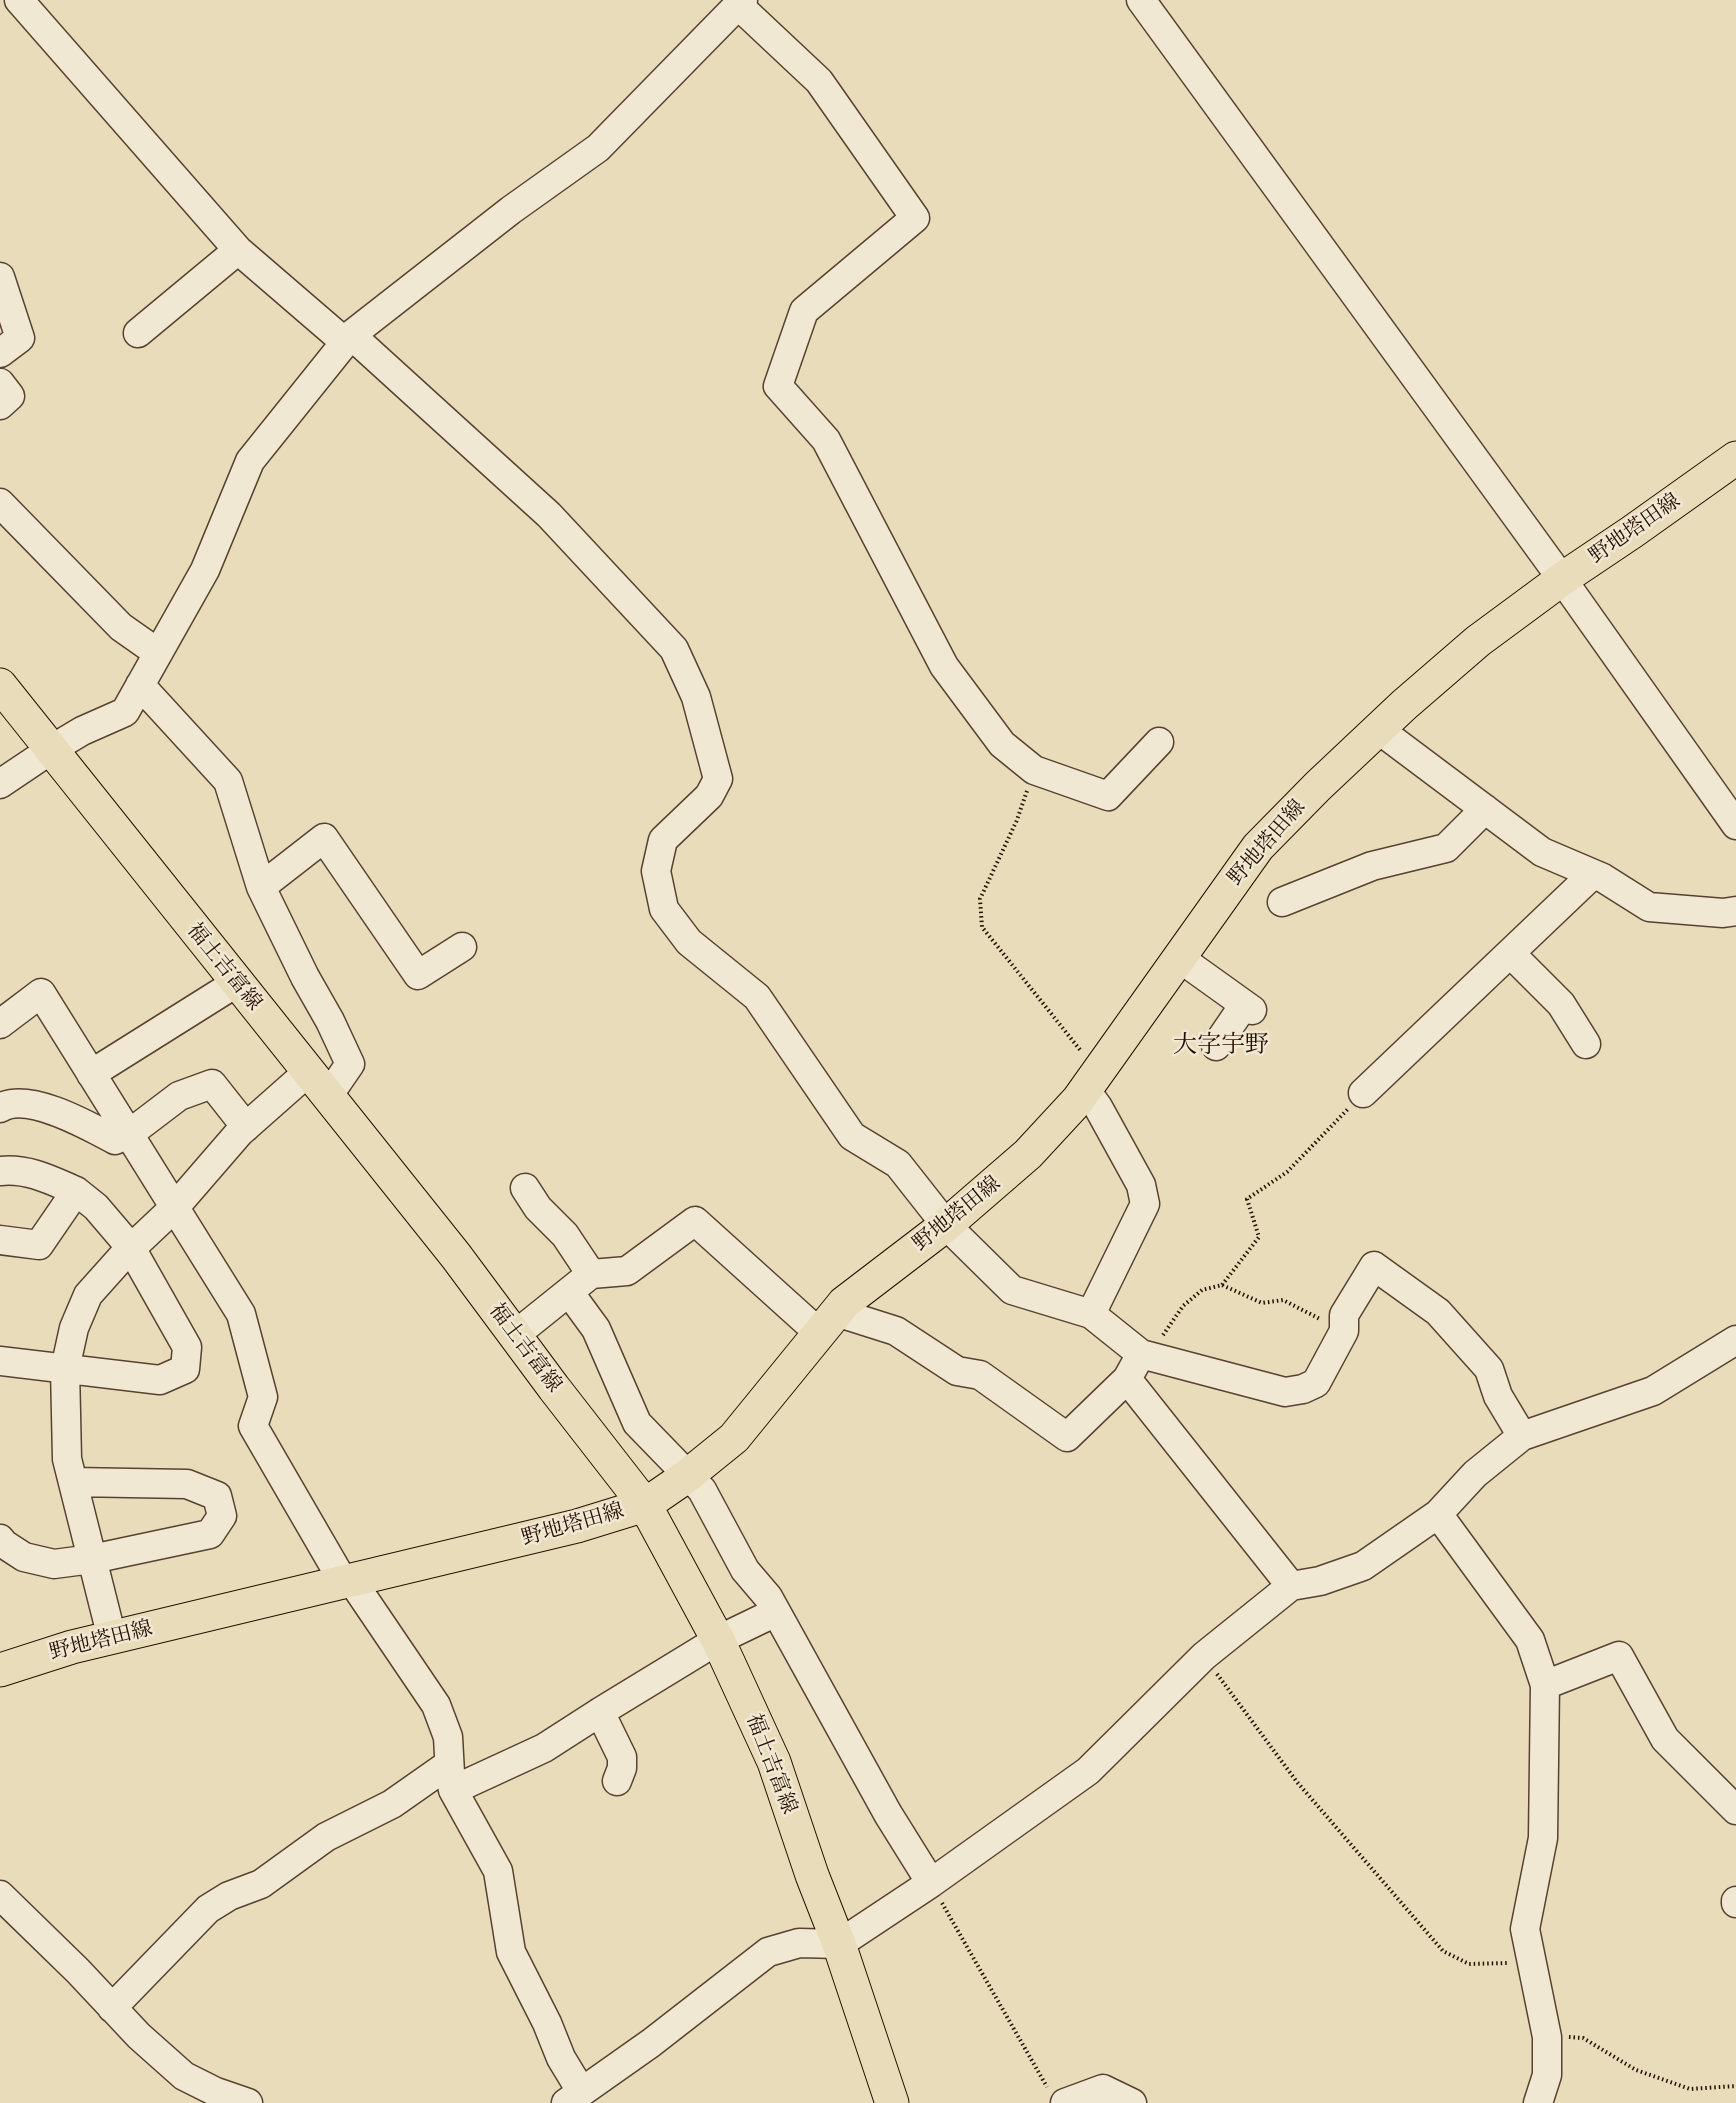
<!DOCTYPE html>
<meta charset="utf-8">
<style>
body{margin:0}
canvas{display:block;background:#e8dcbb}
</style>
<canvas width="1736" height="2103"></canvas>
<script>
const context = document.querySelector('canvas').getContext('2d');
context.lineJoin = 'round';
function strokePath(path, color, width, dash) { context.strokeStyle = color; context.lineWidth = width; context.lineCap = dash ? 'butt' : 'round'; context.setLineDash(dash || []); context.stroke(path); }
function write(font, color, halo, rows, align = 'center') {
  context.font = font + ' "Old Standard TT","Noto Serif JP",serif'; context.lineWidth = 5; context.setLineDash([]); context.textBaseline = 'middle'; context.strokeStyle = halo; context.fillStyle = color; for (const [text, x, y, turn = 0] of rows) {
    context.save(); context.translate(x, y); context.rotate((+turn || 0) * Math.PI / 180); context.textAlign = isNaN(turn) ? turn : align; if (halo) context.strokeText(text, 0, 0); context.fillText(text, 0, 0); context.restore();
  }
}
const minor = new Path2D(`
 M19 0 238 250 346 343
 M1141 0 1562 579 1736 825
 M737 4 819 81 915 218 804 311 778 386 826 440 944 666 1002 744 1034 770 1108 796 1159 742
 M0 277 20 338 0 353
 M138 333 238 250
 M351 335 549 515 674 649 696 697 718 779 709 796 663 840 656 871 664 909 689 942 757 997 852 1136 898 1164 946 1225 1012 1290 1091 1314 1141 1354 1127 1379 1291 1586
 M0 383 10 396 0 405
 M0 503 121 627 158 653
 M140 685 228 781 261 887
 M1378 729 1542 852 1603 878 1649 907 1723 913 1736 911
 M0 784 52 749 82 731 125 712 205 570 250 461 351 335 511 210 598 148 743 0
 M1282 902 1372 866 1446 848 1485 809
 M1510 953 1561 1004 1586 1044
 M1178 957 1252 1010
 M0 1024 41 993 241 1314 263 1397 253 1426 344 1583
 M1216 1046 1244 1005
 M91 1074 236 983
 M1085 1089 1098 1107 1141 1185 1145 1204 1091 1314
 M1363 1093 1593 874
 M328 1096 350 1064 330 1021 305 977 261 887 324 838 418 975 462 947
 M0 1108C28 1091 89 1126 115 1140L129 1134 179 1096 212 1084 246 1127
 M0 1171C28 1168 51 1180 76 1191
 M525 1188 538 1208 565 1235 591 1274
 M0 1240 39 1245 76 1191 96 1207 131 1248 187 1347 185 1369 160 1380 0 1361
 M569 1292 596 1329 637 1423 702 1490 745 1570 768 1597 888 1814 931 1883
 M836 1312 896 1331 957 1371 980 1375 1067 1437 1127 1379
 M515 1335 591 1274 627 1271 695 1221 818 1332
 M1141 1354 1285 1392 1303 1389 1316 1383 1344 1331V1315L1374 1266 1438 1312 1489 1369 1498 1396 1522 1436
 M1438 1514 1530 1640 1545 1685 1543 1838 1525 1929 1547 2037V2075L1538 2103
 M0 1539 4 1544 24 1557 54 1564 92 1559 210 1534 222 1516 217 1496 187 1484 73 1482
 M352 1581 436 1705 448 1737 450 1773 453 1790 498 1871 511 1952 547 2023 561 2058 581 2091
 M112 1638 67 1459 65 1369 74 1328 88 1295 122 1257 175 1207 239 1133 308 1072
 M1545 1685 1619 1656 1665 1739 1736 1810
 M600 1712 622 1757V1768L617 1781
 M453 1790 544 1748 600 1712 718 1640 776 1612
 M0 1895 78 1971 139 2036 184 2076 216 2092 248 2103
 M1736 1901V1903
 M112 2008 208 1909 229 1896 261 1884 326 1837 392 1804 449 1764
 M566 2103 651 2043 768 1952 799 1943 839 1944 931 1883 1088 1771 1204 1656 1291 1586 1320 1581 1363 1566 1438 1514 1475 1474 1522 1436 1653 1391 1736 1340
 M1065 2103 1103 2089 1132 2103`);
const major = new Path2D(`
 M0 685 456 1256 554 1388 645 1505 718 1640 774 1762 812 1875 839 1944 892 2103
 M0 1670 72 1647 577 1526 645 1505 687 1476 734 1438 844 1303 946 1225 1028 1154 1078 1100 1258 847 1318 786 1404 705 1478 641 1562 579 1632 532 1736 458`);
strokePath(minor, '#58422f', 31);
strokePath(major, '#280f00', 35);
strokePath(new Path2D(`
 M1027 791 1017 820 980 899 982 927 1081 1051
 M1222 1285 1259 1237 1247 1199 1287 1172 1348 1109
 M1163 1335 1183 1306 1202 1290 1222 1285 1262 1303 1283 1300 1320 1319
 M1217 1674 1297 1782 1443 1951 1469 1964 1507 1963
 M942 1903 1047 2087
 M1569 2037 1583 2038 1636 2070 1690 2089 1736 2086`), '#280f00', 4, [1.5, 3]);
strokePath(minor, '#f0e8d3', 28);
strokePath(major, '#e8dcbb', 33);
write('21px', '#280f00', '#f0e8d3', [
 ["野地塔田線",1635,529,-35],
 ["野地塔田線",1267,843,-49],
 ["福土吉富線",224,967,51],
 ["野地塔田線",957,1214,-39],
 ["福土吉富線",525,1348,53],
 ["野地塔田線",573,1525,-16],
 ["野地塔田線",101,1641,-14],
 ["福土吉富線",771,1764,69]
]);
write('24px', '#280f00', '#f0e8d3', [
 ["大字宇野",1221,1046]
]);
</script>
